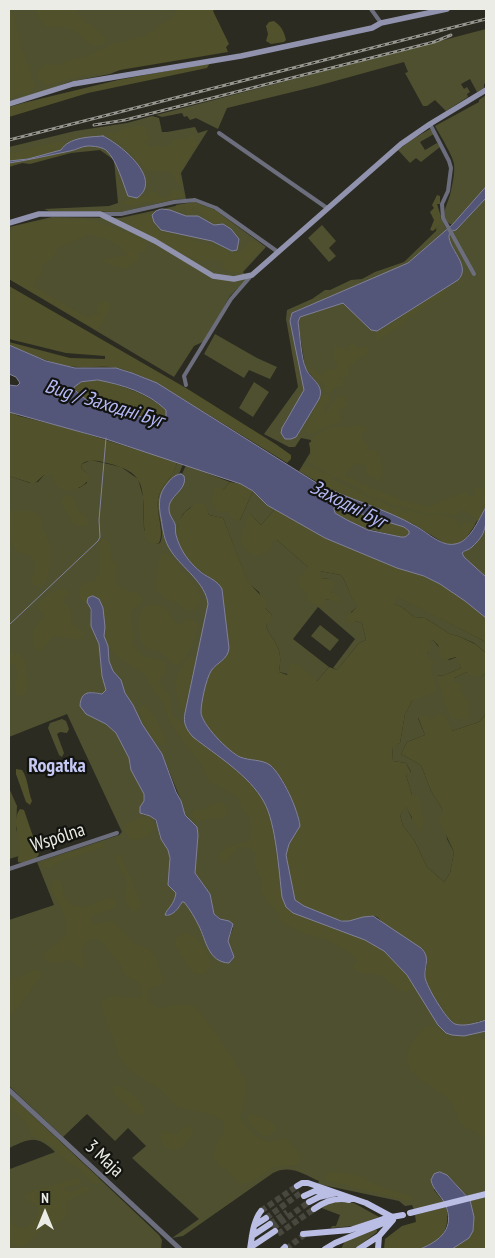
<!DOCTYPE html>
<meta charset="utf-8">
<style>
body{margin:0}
#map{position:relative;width:495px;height:1258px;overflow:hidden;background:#2b2b22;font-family:"PT Sans Narrow",sans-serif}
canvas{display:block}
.frame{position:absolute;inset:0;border:10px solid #ecece6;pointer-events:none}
.north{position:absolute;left:20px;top:1188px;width:50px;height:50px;-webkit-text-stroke:4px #13130f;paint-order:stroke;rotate:0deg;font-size:14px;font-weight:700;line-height:20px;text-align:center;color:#ecece6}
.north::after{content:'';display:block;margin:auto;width:18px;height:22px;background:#ecece6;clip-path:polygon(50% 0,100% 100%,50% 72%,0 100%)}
</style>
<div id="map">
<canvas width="495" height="1258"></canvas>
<div class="frame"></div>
<div class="north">N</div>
</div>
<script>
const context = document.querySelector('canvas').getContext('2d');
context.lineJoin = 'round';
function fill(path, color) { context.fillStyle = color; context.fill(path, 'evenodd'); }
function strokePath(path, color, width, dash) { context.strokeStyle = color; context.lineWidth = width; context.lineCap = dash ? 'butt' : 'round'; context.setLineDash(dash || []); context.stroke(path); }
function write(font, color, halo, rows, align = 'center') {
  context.font = font + ' "PT Sans Narrow",sans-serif'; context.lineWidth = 4.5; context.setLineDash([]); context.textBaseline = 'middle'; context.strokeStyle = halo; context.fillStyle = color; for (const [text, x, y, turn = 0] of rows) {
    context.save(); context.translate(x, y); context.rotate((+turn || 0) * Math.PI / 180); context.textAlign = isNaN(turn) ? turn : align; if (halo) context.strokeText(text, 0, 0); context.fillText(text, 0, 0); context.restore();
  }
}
fill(new Path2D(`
 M9 9H199L206 35 110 74 69 82 42 92 9 101Z
 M486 29V83L484 84V89L477 92 470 79 461 84 464 89 467 87 470 92 467 94 468 97 446 111 435 100 427 106H423L405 73 408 72 404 62 317 86 227 108 218 129 196 118 190 120 187 116 184 117 182 113 162 117 156 115Z
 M486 95V187L452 225C438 218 447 206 450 195 452 186 455 174 454 164 453 156 440 135 435 126L479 102V100Z
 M152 116 159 118 162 132H167L195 127 198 133 208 130 181 173 186 199 173 200 121 212 49 211 44 209 109 206 118 203 114 160 100 150 71 153 30 164 22 163 9 167V147L75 131 127 123Z
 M430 129 434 134 420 142 425 150 437 143 440 147 421 162 416 158 410 163 398 150 411 140Z
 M486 198V507L468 535C411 518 350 504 299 471L310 453 311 440 301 438 295 447H289L264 434 298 387 286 319 287 310 312 299 325 290H330L351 280 362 279 375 272 404 262 436 231 438 213 447 230 408 263 399 268 296 311 291 315 290 321 304 390C300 403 280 422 282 435L296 437 320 397V388L305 367 298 322 300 317 343 303 377 331 458 280 460 278 462 266 449 240V235L452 231 456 230Z
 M194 202 215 210 266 247 243 272 248 278 230 296 205 341 194 346 174 377 9 279V227L52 217 120 218Z
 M322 225 336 241 329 248 336 256 329 262 308 238Z
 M215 334 257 358 277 367 270 379 249 370 244 378 204 354Z
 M254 382 269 392 253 417 239 408Z
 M91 460 121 467 138 479 143 496 144 530 156 544 160 543C166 532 156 513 158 500 160 485 175 476 177 462L183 464 179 474H182L186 465 230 482 223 490 228 511 240 520 253 491 267 505 275 509 261 525 249 513 273 540H277L308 567 325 599 340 601 331 592 330 579 320 578V571L341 575C349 586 349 597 359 606L351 612 355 621 362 623 366 640 359 643 337 670 333 668 355 639 318 607 293 639 329 667 317 681 279 672C280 666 281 657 279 651 277 641 268 635 266 625L272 615 265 608 259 592 248 583 223 518 209 515 204 504C197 504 192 505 186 511 167 528 190 554 200 571L337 920 478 1022 486 1020V1191L467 1196C457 1189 450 1171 437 1173L434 1190 444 1202 414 1210 412 1205 405 1206 399 1201 318 1184 319 1181C304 1174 289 1164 273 1173L183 1236 172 1238 199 1219 132 1158 146 1146 128 1128 115 1141 87 1114 63 1137 9 1086V920L54 905 37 862 119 835 122 832 67 714 9 737V476L30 483 38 482 44 475H52L54 477 79 488 87 483V473L81 468 82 464ZM90 606 109 652V661L113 671 121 680 125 693 133 705 142 724 162 754 180 798 183 812 194 824 198 835 195 873 210 894 214 914 233 928 228 941 234 957 229 963C209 962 206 940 199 926 195 918 190 909 185 902H182L180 906 169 915 165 914 174 903 176 893 168 885C168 875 172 860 168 850 167 845 162 842 160 837 157 825 158 816 143 815L144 794 130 767 129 758 116 733 106 724 86 714V694L91 692 102 694 106 690 102 676 99 644 91 626Z
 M486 529V577L464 557 462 553 471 548Z
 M398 596 486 642V653L474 643 458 636 450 634 425 618 414 617 402 607 393 604Z
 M320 625 339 640 330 651 311 636Z
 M433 640 449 660 457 657 461 668 445 675 437 676 440 682 459 690 453 682 454 678 467 672 482 676 486 673V714L479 722 452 731 431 720 418 718 425 735 407 742 401 754 421 765 431 791 443 810 447 839 454 852 450 873 444 882 427 867 414 840 403 826 400 815 406 806 412 819V795L406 775 411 772 406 763 393 761 392 747 400 743 405 714 412 701 432 675 427 652 428 642Z
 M62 719 66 721 69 729 67 733 60 732 57 734 64 753 62 757 59 755 48 728 50 723Z
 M9 788 17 806 16 829 26 854 9 859Z
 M9 1093 159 1235 162 1240 161 1249H9V1173L10 1169 55 1152C36 1134 30 1139 9 1148Z
 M345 1201 354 1203 379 1217 354 1226 331 1228 332 1226H336L340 1215 319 1207 323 1204Z
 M375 1229 377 1230V1232L355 1249H341L345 1241Z`), '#4f502f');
fill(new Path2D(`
 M9 9 11 10 15 19 19 44 27 61 35 87 30 92 9 98Z
 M36 9H76C80 24 101 26 105 41L103 44 95 46C85 42 80 33 71 29 62 25 54 28 45 26L39 18Z
 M177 9H215L213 11 229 44 226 47 228 52 78 77 52 84H44L37 78 38 70 44 65H61L70 60 88 56 113 44 145 36 173 17Z
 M274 21C281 26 284 31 286 40L284 42 271 44 266 41 268 34 266 26 269 22Z
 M210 63 207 68 88 93 9 117V107L23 103 118 80Z
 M137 126H145L150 141 144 142 150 147 160 145 162 147 169 146 172 141 182 138 187 141 189 136 193 134 198 143 179 173 181 184 176 182 172 172C164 170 154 172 148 170 144 169 126 147 120 142 116 139 110 137 106 135V133H112L115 135C119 127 129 128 137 126Z
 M60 141 65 144 69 153 30 163 26 157 22 158V163L9 166V154Z
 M172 190H179L183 194V198L158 202H149L129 206 123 203 130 198 138 199 142 196 148 197 150 192H155L165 199 169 197Z
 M437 195 440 196V204H437L441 217 439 218 443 222 433 231 430 230 434 220 430 212 434 208 432 205Z
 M194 202 215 210 234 225 231 228 223 223 214 224 196 210V207L192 208 194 214 185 213 187 209 185 207 182 208 181 212 174 209 176 205Z
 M151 213V220L160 231 225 249 231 253 240 252 253 239 263 248 253 256 241 272H231L223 269 222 260H207L204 262 177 252 160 243 151 235 126 222 123 218Z
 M51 219H87L120 230 141 239 145 245V252H138V260L126 269 102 262 106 259 127 255C122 242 102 238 89 234L57 248 55 255 41 266 42 271 33 286 88 318 95 314 100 315 97 310V304L106 301 111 304 108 313 103 317V323L97 330 9 279V236L15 226Z
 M9 286 186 388 277 445 291 455V459L287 463 157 383C142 377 126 368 109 367 94 366 79 369 63 365 44 361 27 352 9 345V342L70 358 105 359V356L66 353 9 339Z
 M444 290 446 291 445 294 435 300H433L414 315 408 317 404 323 377 341H374L377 338 375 335C377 331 382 328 387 329V327L392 325V323L397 320 399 321 405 314Z
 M354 344 359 348 365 347 369 349 367 355 358 358 352 365H348L349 367 347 369 350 374 345 377H338L343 381 342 386 336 387 329 393 324 392 323 388 327 387C321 380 312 378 306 368L312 369 322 376 325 370 336 369 338 364 333 357 335 347 342 348 349 351 348 345Z
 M98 380C124 386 146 393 166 410V417C160 418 153 417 146 417 119 415 94 410 74 389V387L81 382Z
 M329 394 330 404 324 406V414L338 397 344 396 348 403V406L341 409 339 412V416L342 417 340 418 341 421 335 424 318 429 319 430C315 434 311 434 306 432L307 426 313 415 312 412 323 395Z
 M9 412 19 416 67 428 177 462C175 477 160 485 158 500 156 513 165 533 159 543L156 544 149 542C144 535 144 528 144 520 143 486 145 472 107 463 99 461 89 458 82 464L81 468 87 473 89 479C82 489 69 493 58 488L52 475H44L34 484 9 476Z
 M358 425 366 428V431L362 435 361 438 368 445 369 448H366L365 450H375C383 459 383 471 380 481L365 473 366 466 356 463 345 474 347 478 351 477 358 481 361 485H368L369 488 375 489 407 502 431 507C440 500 454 497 464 492L473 498 475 494 473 489 479 487 486 490V507L478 521 466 511 460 510 458 515 441 513 427 514 401 506H394L379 498H374L369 496 355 486 333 476 332 479 340 482 339 484C347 485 362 493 368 498H371L374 501 377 499 379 502 381 501 395 509 397 507 400 508 404 512 409 510 429 517 434 514C441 514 449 517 456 519L460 528 466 522 473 523 475 525 466 538 459 543 452 545 444 543 413 524 333 491 299 471 304 466C313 466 322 474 332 476L308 462V459L311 454 309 443 312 441V438L325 429 340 426 349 428Z
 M230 482 241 484 253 491 240 520 231 518 228 511 218 512 211 501 215 488 219 487 223 490Z
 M69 495 73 498 79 512 88 519V525L77 526 71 521 61 501 64 496Z
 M195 504H205L209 515 223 518 248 582 265 600V608L272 615 271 621 266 625C268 635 277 641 279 651 281 657 280 666 279 672L287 675 291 664 299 665 317 681 329 667 337 670 359 643 366 640 362 623 355 621 351 624 346 618 358 606C349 597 349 586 341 575L320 571 321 578 330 579 335 583 331 592 339 596 340 602 325 599 321 607 308 601 306 592 299 587 300 577 308 567 277 540H273L271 549 258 556C232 547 242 533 249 513L261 525 275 509 325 538 397 568 424 576 440 584 465 601 486 618V642L398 597 394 604 402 607 414 617 425 618 450 634 458 636 475 644 486 653V673L482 676H471L467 672 454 678V682L460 683 462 687 459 690 468 700 469 719H452L445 704 437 676 445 675 461 668 456 657 442 661 438 645 433 640 429 642 431 649 427 652 430 660 434 663 431 668 437 691 412 701 405 714 400 743 392 748 393 761 406 763 411 773 406 775 412 795 419 798 424 822 420 832 406 807 400 815 403 826 414 840 427 867 444 882 450 873 454 852 439 820 443 810 431 791 421 765 401 754 407 742 425 735 418 717 427 715 431 720 439 713 445 715 452 731 479 722 486 714V1020L460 1025 450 1020 426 983 425 975 427 964 377 917C367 913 359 920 350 921 338 923 304 908 295 900 290 889 282 855 289 844 293 837 299 833 300 823 294 806 287 781 273 768 263 760 252 762 241 757 230 753 201 724 201 712 201 703 206 679 211 671 216 662 228 659 229 648L222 589 197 568 186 557 178 542 176 535 178 531 179 520 185 512Z
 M336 506 404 527 409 531V534L405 537H401L360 527 335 513 334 509Z
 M9 511H32L41 517 43 529 49 542 50 567 46 581 41 586H35L31 581 35 570V562L29 555 17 551 14 548 9 532Z
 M102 539H106L110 544 111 558 117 566C117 570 114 574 115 578 116 590 129 591 138 593L142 598 141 603C125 614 132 615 133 632 134 636 132 640 133 644 137 650 141 656 148 658 157 660 165 657 167 668L161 678 160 684 170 697 172 716 182 723 193 737 238 773 252 786 264 802 271 824 282 896 286 907 293 913 365 940 384 951 407 975 414 985V990C396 997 391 978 379 975 371 973 364 975 356 971L353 966 357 961 356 957 330 941 306 934 281 922 278 912 271 907 262 892V881L255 865V853L251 849C234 843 234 852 227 862L220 861 218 856C226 844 238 846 249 840L252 830 251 822 248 815 243 811 238 797 208 780 201 763 178 734 168 717 163 703 155 693 145 674 113 653 105 639 103 608 97 597 88 598 84 602 79 598C78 586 83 582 94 581L100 573V543Z
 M162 554H167L172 558 197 588 201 600 196 609 188 611 178 603 166 599 157 592 156 583 158 574 159 558Z
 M59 589H65L68 592 67 596 63 601 72 612 71 624 84 632V637C75 643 63 635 53 636L43 649 35 650C31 643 33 629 39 622 40 620 43 619 45 617L39 608 38 604 50 593Z
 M154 604 167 609 175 623 179 624 189 619 196 622 198 626C196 638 188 657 178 665L173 664 160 652 145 647C137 636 135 619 143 608Z
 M9 651 20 655 25 661 27 688 26 692 22 696 17 695C11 687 17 680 18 672L15 666 9 661Z
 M192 655 195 659 185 706 182 711 180 709C180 701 178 697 176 690 173 679 185 661 192 655Z
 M144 705C151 709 165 735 166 742L163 745C152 743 139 718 140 707Z
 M16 769 22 770C28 778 28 791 32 801L30 805 26 802 16 774Z
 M216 803H222L227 807V813L225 817C220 819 217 817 212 818 203 818 199 824 192 817L193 811 205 809Z
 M20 809 24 810 39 854C37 860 24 864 18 862 17 856 21 852 20 846 18 834 12 819 20 809Z
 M147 817C166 826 145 845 129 838L126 833V824L137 818Z
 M101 842 105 843 103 847 61 861 48 868 43 866 42 864 46 861Z
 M116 855H121L122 858 141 904 139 910 132 911C122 902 128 891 126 880 125 871 114 865 116 855Z
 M56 879 62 882C62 890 62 897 70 903 88 916 100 894 116 899V906C108 912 97 911 90 918L91 923 94 925 106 921 116 924 133 943 150 950 155 957 163 980 161 985 148 989 147 992C151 1025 182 993 197 1009 205 1017 244 1074 246 1083 249 1096 238 1107 241 1120 247 1129 261 1144 273 1141 279 1139 282 1138 288 1140L301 1157 297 1165 275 1166 250 1183H239L229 1171 220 1166 214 1157 216 1145 225 1130 223 1121 211 1114 181 1108 175 1105 160 1089 128 1069 121 1059 101 1006C108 988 126 1001 139 998L142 994V988L138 982 125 975 119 961 109 952 104 943 98 939H91C79 947 80 953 85 965L83 968H80C67 956 67 961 52 963L44 958V952C50 947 58 944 63 938 75 927 56 900 51 888L52 883Z
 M184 933C199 935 211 953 210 968 204 974 198 976 191 971L175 945V939Z
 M33 970 40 971 41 976 14 1012 9 1014V980L18 979Z
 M428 1026 436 1027 450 1038 476 1036 486 1039V1162C481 1153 487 1141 479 1133 474 1129 467 1130 462 1125 455 1117 456 1105 448 1098 431 1082 396 1075 411 1046 414 1038 420 1030 428 1026Z
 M116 1086C126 1087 141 1101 145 1110L143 1115H136L115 1094 113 1088Z
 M9 1095 98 1177 99 1180V1183L93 1184 78 1167 67 1162 48 1142 31 1135 27 1123 9 1106Z
 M253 1114 271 1122 275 1126C275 1133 271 1136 264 1136L250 1125 247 1118 250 1115Z
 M188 1126 193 1129 192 1134 181 1149 172 1150 165 1146 160 1137 163 1131 175 1135 183 1128Z
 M334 1172 356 1175 387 1189 409 1195 414 1200 408 1201 326 1180 325 1177 327 1174Z
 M77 1178 81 1179 80 1184 66 1187 65 1191 73 1192 85 1186 88 1187 89 1190 67 1201C64 1207 69 1213 65 1219L39 1231 25 1246H18L9 1242V1214L11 1215 13 1225 23 1228C33 1226 39 1217 39 1207L27 1200 26 1196 28 1193Z
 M486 1197V1249H452C475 1233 478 1229 470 1201Z
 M446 1207C451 1227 442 1244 420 1249 409 1251 395 1249 384 1249L385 1239 402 1226 416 1222 415 1215Z`), '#51522b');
const water = new Path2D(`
 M103 136C120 144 164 179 137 198L128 196C123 183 117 161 107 151 103 147 94 146 88 146 82 146 76 150 70 151 50 155 29 160 9 163V161L28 159 61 150C69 137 90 137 103 136Z
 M486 187V198L456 230 452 231 449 235C448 249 472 266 458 280L377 331 371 330 343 303 300 317 298 322C300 334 301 359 306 369 311 380 325 385 319 399L296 437 291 439H285L281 433 282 428 304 390 290 321 292 313 408 263 452 225Z
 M162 209 170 210 186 216H198L214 225 223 224 231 229 239 239 237 250 232 251 212 241 161 230 154 222 152 215 156 211Z
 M9 345 46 361 75 368H116L132 373 157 383 315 482C348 500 385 508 417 527 428 533 442 547 455 544 470 542 479 519 486 507 486 526 487 533 472 547 469 550 465 550 462 553L464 557 486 577V618L465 601 440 584 424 576 397 568 325 538 267 505 253 491 241 484 106 439 9 412V385L17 386 20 383 16 377 9 374ZM98 380C123 385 147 392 166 410V417C160 418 153 417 147 417 119 415 94 410 74 389V387L81 382ZM336 506 404 527 409 531V534L405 537H401L368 530 347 520 335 513 334 509Z
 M181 474 184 476C188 490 168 496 169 509 169 515 173 519 175 524 176 527 175 531 176 535 180 550 189 563 202 573 209 578 218 581 222 589L229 648C228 660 217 662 211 671 206 679 201 703 201 712 201 724 229 752 240 757 250 761 261 759 270 765 283 776 298 810 300 826L289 844 286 855 295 900 304 906 341 921H349L363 917 373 916 421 948C431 958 424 966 425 977 426 986 447 1021 455 1024 464 1027 477 1023 486 1020V1031L464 1036 452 1035 446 1033 438 1025 407 975 384 951 365 940 293 913 286 907 282 897C279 872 276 823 264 802 250 776 216 755 193 737 186 729 183 723 185 713L208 604C206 583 182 568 171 551 164 541 163 530 161 518 159 508 158 497 164 488 168 482 174 474 181 474Z
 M93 596 99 599 103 608 105 627 104 636 108 646 109 661 113 671 121 680 125 693 133 705 142 724 162 754 176 792 181 801 185 815 197 827 198 835 195 873 210 894 214 914 220 919 229 921 233 924 228 941 234 957 229 963C208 962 206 940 199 926 195 918 190 909 184 902H182C179 908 172 917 165 915 167 908 174 906 176 893L168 885 170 858 168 850 161 839 156 820 150 816 140 813V807L144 801V794L131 770 129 758 116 733 106 724 86 714 80 706C81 690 90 692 102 694L106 690 102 676 99 644 91 626V609L87 602 88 598Z
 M440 1172 447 1175 470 1200 474 1217 473 1231 469 1238 452 1249H420C440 1241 456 1228 445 1204 441 1195 433 1190 431 1180L434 1174Z`);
fill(water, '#535579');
strokePath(water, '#81829a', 1);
strokePath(new Path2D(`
 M9 625 98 541 100 537 99 520 106 438`), '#81829a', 1);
strokePath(new Path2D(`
 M261 1211 297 1186
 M266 1218 302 1192
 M270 1224 287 1212
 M273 1228 309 1202
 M278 1234 314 1209
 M286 1249 304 1235`), '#48483f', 6, [6, 3]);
strokePath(new Path2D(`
 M371 9 381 23
 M430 124 449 161 451 168 448 191 442 204 443 218 474 274
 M219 133 327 208
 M102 214H121L174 202 195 200 216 208 278 252
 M186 385 184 376 231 299 251 276
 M9 869 117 833`), '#6c6e7e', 4);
strokePath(new Path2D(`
 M9 1090 180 1249`), '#6c6e7e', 5);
strokePath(new Path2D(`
 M9 104 73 84 241 56 372 28 381 23 447 9
 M9 223 39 214H100L155 241 213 276 234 279 252 275 401 144 430 124 486 90`), '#9193ae', 5.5);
strokePath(new Path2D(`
 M297 1186 302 1183H308L366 1203 392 1217
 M304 1196 315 1191 327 1192
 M309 1202 319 1197 336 1193
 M314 1209C324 1202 336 1197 349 1200
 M410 1213 486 1194
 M255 1225 266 1218
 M303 1234 350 1230 386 1218 403 1215
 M252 1236 270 1224
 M251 1247 275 1231
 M250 1249C252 1237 253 1221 261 1211
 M283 1249 285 1247
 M325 1249 335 1243 386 1222
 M359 1249 379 1236 393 1220
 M378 1249 379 1236`), '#babee4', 6);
const rail = new Path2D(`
 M94 125 125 120 434 42 451 35
 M9 140 486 19`);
strokePath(rail, '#96968e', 3);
strokePath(rail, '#13130f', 1, [4]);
write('19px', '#ecece6', '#13130f', [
 ["Wspólna",58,838,-18],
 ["3 Maja",104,1159,43]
]);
write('italic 20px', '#b4b9f7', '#13130f', [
 ["Bug / Заходні Буг",104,404,17],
 ["Заходні Буг",348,505,27]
]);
write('bold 20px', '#c5c9f4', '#13130f', [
 ["Rogatka",57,766]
]);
</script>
